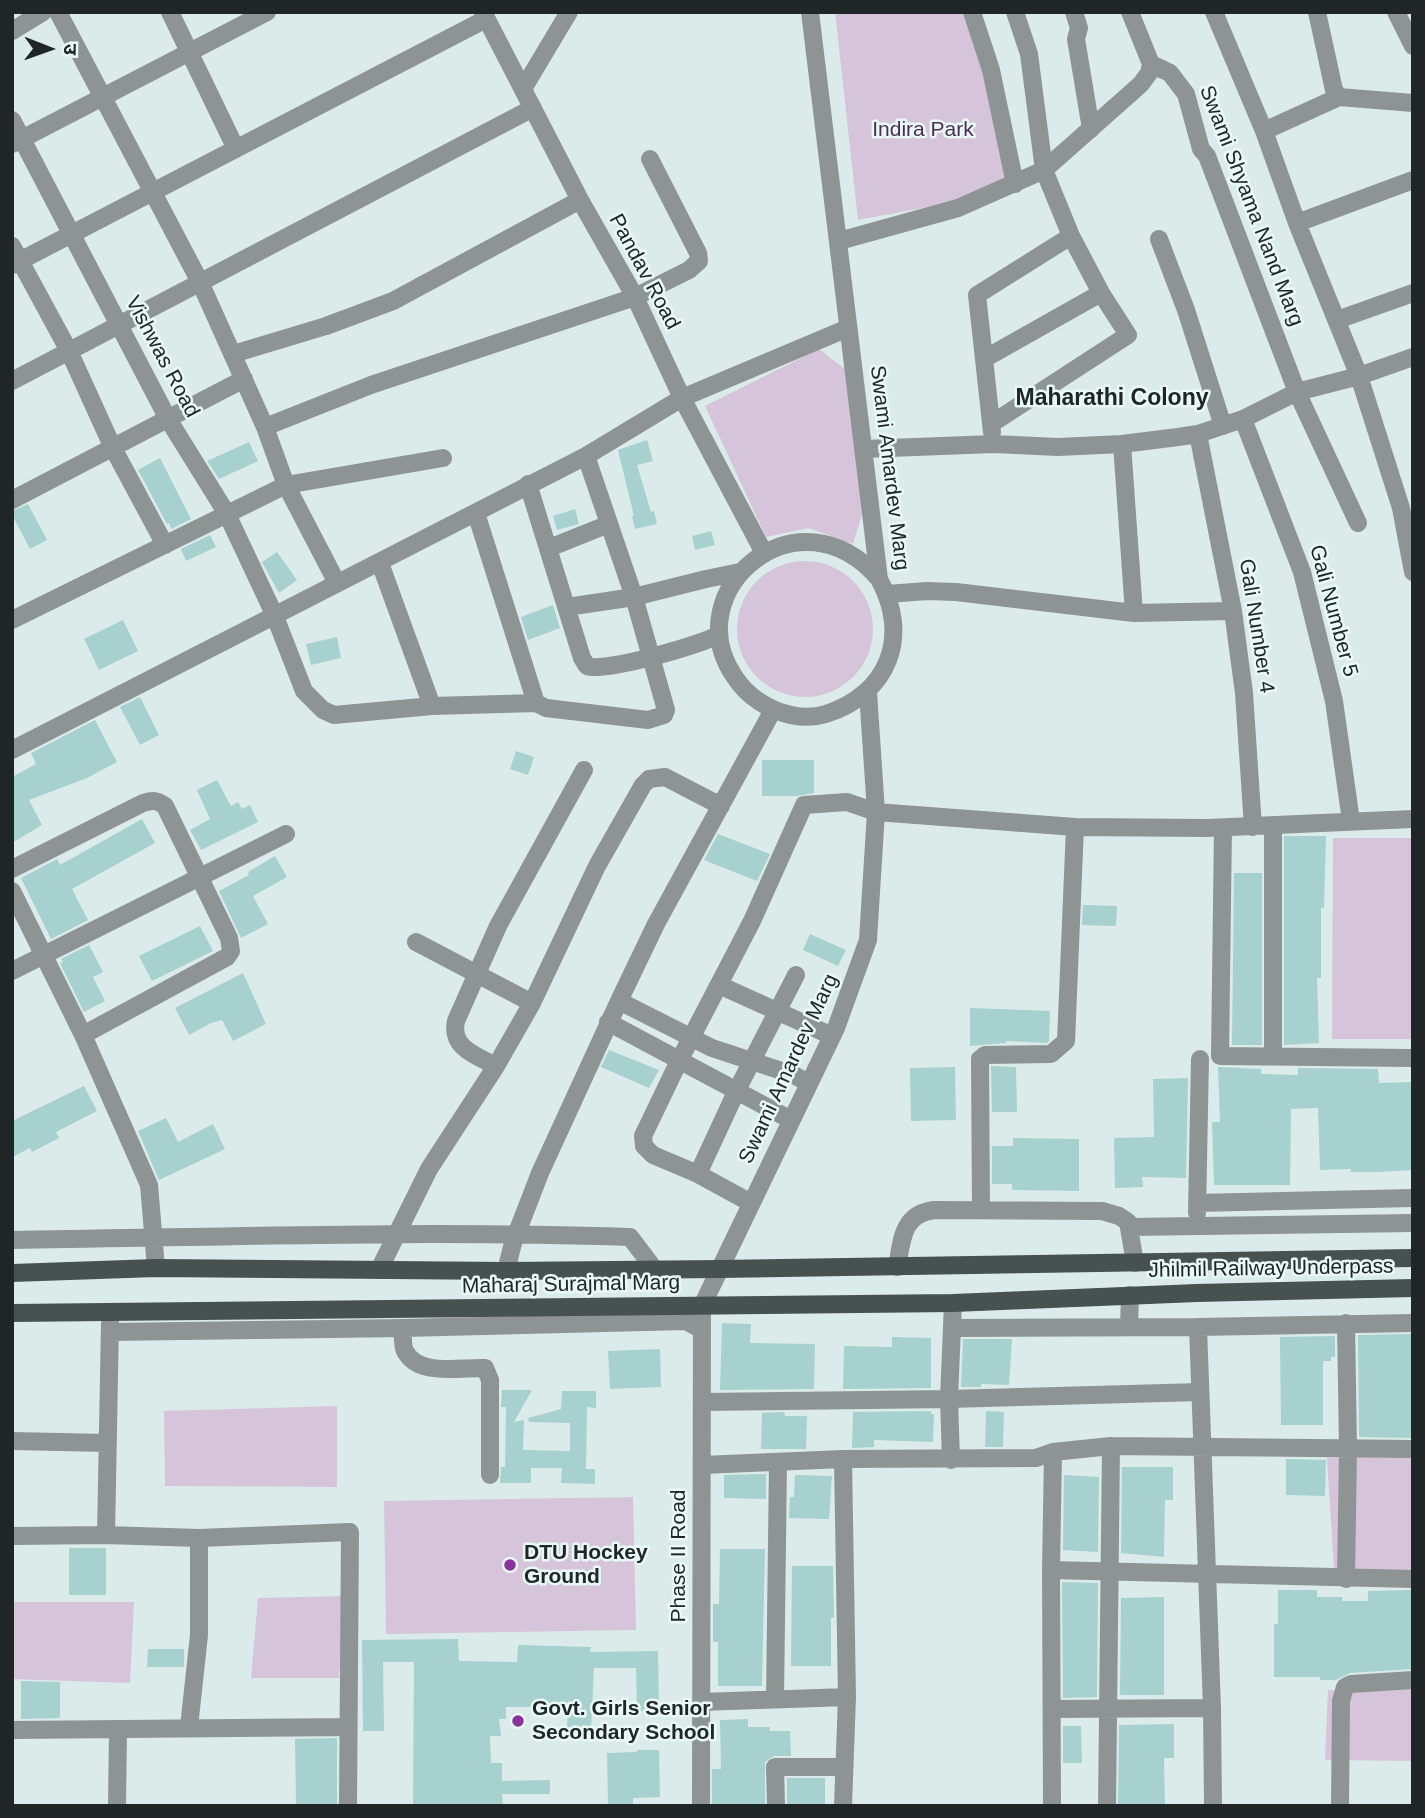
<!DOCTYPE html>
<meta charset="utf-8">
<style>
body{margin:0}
#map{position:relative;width:1425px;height:1818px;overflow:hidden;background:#dbebea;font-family:Arial,"Noto Sans Devanagari",sans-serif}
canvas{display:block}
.frame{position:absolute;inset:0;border:14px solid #202625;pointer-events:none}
.north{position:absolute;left:14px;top:14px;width:70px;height:70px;-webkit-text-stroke:5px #e8f9f7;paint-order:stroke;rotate:91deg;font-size:19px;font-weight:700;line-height:28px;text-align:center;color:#202625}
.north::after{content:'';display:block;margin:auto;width:24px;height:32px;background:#202625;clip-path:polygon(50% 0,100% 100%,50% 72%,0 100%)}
</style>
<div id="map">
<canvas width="1425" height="1818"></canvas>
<div class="frame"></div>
<div class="north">उ</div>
</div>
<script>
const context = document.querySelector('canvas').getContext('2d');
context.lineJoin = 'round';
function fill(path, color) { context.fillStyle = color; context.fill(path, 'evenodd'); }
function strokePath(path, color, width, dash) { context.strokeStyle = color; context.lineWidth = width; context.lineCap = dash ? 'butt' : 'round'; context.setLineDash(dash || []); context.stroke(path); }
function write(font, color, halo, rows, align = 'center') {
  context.font = font + ' Arial,sans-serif'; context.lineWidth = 5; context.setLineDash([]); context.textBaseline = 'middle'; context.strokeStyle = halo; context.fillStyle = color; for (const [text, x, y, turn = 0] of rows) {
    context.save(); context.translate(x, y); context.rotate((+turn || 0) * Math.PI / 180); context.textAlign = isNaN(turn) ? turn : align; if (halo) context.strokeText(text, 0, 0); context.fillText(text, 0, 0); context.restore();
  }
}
fill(new Path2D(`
 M835 12H967L1011 175 955 202 858 220Z
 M819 349 850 373 862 515 853 544 808 528 766 537 705 406Z
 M737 629a68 68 0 1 1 136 0a68 68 0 1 1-136 0Z
 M1333 838H1411V1039H1332Z
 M337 1406V1487L165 1486 164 1411Z
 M1413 1454V1570H1334L1327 1458Z
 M633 1497 636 1630 386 1634 384 1501Z
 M345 1596 339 1678H251L258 1598Z
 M12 1602H134L130 1683 12 1679Z
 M1413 1689V1761L1325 1760 1328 1690Z`), '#d6c5da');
fill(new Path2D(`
 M647 440 653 461 637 465 651 512 654 511 657 524 635 529 632 516H634L618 450Z
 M249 442 258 461 219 479 207 461Z
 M160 458 191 519 171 529 169 523 167 524 138 470Z
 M28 504 47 540 30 549 12 515V511Z
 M575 509 579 524 557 530 553 516Z
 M711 531 715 545 695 550 692 536Z
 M210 535 216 547 186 561 181 549Z
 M277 552 297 580 279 593 262 562Z
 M553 605 560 628 528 640 521 617Z
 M123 620 138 651 99 670 84 639Z
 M337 637 341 658 311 665 306 644Z
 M140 697 159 735 140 745 120 707Z
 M95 720 117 762 87 778 29 800 42 825 12 843V777L36 764 31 753Z
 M516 751 534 757 528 775 510 769Z
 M762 760H814V793L797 796H762Z
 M217 780 231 806 238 802 242 809 250 805 258 822 201 850 190 830 210 819 197 790Z
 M142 819 155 843 72 889 88 920 51 939 21 878 57 859 60 865Z
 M718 834 770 854 757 881 704 860Z
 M1284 836H1326L1324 908H1321V978H1317L1319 1043 1284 1045Z
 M275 856 287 877 253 896 268 924 241 938 219 891 249 875 248 872Z
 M1234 873H1262V1045H1232Z
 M1083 905 1117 906 1116 926 1082 925Z
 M200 926 213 951 152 981 139 956Z
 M810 934 846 950 838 966 803 950Z
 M89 945 103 972 93 977 105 1001 84 1012 60 963 63 962 61 959Z
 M243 973 266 1024 233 1041 222 1020 211 1023 189 1035 175 1008Z
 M970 1008 1050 1011 1049 1041 1047 1043 1006 1041V1043L970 1046Z
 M609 1050 659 1070 649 1088 601 1067Z
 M991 1066 1016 1067 1017 1112H992Z
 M955 1067 956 1120 911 1121 910 1068Z
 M1218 1067 1261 1069V1074L1298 1075V1068L1378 1069 1379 1083 1413 1082V1170L1378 1172H1351V1169L1320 1170 1318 1108 1291 1109 1290 1185H1214L1212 1122H1220Z
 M1188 1078 1186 1178 1142 1177 1143 1187 1115 1188 1114 1138 1154 1137 1153 1079Z
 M84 1086 97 1111 56 1132 59 1138 32 1152 30 1148 12 1157V1121Z
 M166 1118 178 1142 213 1124 225 1149 159 1180 138 1131Z
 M1013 1138 1079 1139V1191L1012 1190V1184H992V1146H1013Z
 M722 1323 751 1324 750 1343 815 1344 814 1389 720 1390Z
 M1413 1334V1438L1359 1437 1358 1335Z
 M1335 1336V1357H1331V1361H1323V1425H1281L1280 1337Z
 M892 1337 931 1338V1388L843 1389 844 1346 892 1347Z
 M963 1339H1012L1009 1385 981 1384V1387H961Z
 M660 1349 661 1387 610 1389 608 1351Z
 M502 1390H532L514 1422 524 1420 523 1450 570 1451V1423L529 1422 528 1418 561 1409 562 1391H596V1408L587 1407 586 1469H595V1484L561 1483 562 1468H531V1483H500L501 1467H505L506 1407H501Z
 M931 1411V1414H934L933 1442 874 1440V1447L852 1448 853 1412Z
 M986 1411 1004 1412 1003 1447H985Z
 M784 1412 785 1416H807L806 1449H761L762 1413Z
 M1286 1459 1326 1460 1325 1496 1286 1495Z
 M1122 1467H1173V1500H1165L1164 1557 1121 1553Z
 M766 1474V1499L724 1498V1475Z
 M795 1475 832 1476 829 1519 789 1518 790 1497H794Z
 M1064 1475 1099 1477 1098 1552 1063 1550Z
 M69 1548H106V1595H69Z
 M720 1549H765L762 1686H718V1642H713V1604H719Z
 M792 1566H833L834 1618H831V1666H791Z
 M1062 1582 1098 1583 1097 1697 1063 1698Z
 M1278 1590H1317V1597H1342V1601H1368V1591L1413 1590V1669L1350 1673 1336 1680H1320V1677H1274V1624H1278Z
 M1164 1597V1695H1120L1121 1598Z
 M458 1639 459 1661 517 1662 518 1645 591 1647 590 1652 658 1651 659 1711H637L636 1668H594L591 1729 567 1728 568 1707H506V1719H499L501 1736H490L491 1763H502V1781L550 1780V1794H502L503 1806H413L414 1662H383L384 1731H363L362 1640Z
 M148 1649H184V1667H147Z
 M21 1681 60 1682V1718L21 1719Z
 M748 1719V1727H770V1731H790L791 1756H774L765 1762V1806H712V1769H721L720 1720Z
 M1174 1724V1758H1164L1165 1806H1118L1119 1725Z
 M1063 1726H1081L1082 1763H1063Z
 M337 1738V1806H296L295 1739Z
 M637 1750H659L660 1797 633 1798V1806H608L607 1753 637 1752Z
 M787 1778H825V1806H787Z`), '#a7d1ce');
strokePath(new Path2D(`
 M58 12 200 282 265 427 286 485 337 583
 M170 12 236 149
 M483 12 580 200 635 297 682 398 764 553
 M810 12 879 579C911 637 888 694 826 714 804 721 778 714 760 702 749 695 741 687 734 676 676 590 799 485 879 579
 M972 12 991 70 1015 184
 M1074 12 1079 28 1076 39 1091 129
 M1130 12 1151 64 1170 73 1186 94 1201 149 1207 156 1297 392 1358 523
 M1214 12 1264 131 1297 223 1359 376 1401 508 1413 572
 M1317 12 1334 90 1339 97 1413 103
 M1396 12 1413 46
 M12 31 43 12
 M523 89 569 12
 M12 120 168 419 227 514 274 614 304 691 323 710 334 715 432 706 536 703 546 708 648 720 664 715 666 710 634 597 586 456
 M1264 131 1339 97
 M12 144 267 12
 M1297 223 1413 180
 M1159 239 1186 310 1223 426
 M839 241 958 208 1044 170 1141 84 1149 73 1151 64
 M12 246 69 351 113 448 165 545
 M12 265 486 19
 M1337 320 1413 293
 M233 354 326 326 393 301 580 200
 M984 359 1101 293
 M12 381 533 108
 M1243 419 1302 572 1334 701 1351 821
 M991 424 1128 335 1101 293 1071 236 1044 170 1029 54 1015 12
 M265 427 371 385 635 297 689 270 699 261 698 253 650 159
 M992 432 977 295 1071 236
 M1198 434 1233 611 1244 693 1253 827
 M1122 444 1134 613
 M863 449 994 444 1058 447 1122 444 1178 437 1198 434 1243 419 1297 392 1359 376 1413 357
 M528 484 582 658 587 666C606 673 697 645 719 635
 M12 500 244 379
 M476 513 536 703
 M549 548 609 524
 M380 563 432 706
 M887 594 927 591 956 592 1134 613 1233 611
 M567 607 634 597 706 579 740 572
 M12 620 286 485 443 458
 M12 750 586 456 682 398 848 328
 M1223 828 1220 1056 1413 1058
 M12 869 143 803C153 800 157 800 165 806L229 938 231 951 227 957 83 1035
 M12 891 83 1035 149 1185 156 1268
 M416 942 532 1003
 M12 971 286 834
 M719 985 832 1036
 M619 1001 656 924 773 710
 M608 1022 791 1120
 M1273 1056V826
 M496 1066C477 1056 450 1048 456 1021L498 926 584 770
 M698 1174 736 1092 796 975
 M751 1203 698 1174 653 1155 644 1146 643 1136 679 1061 752 921 804 805 847 802 876 812 1075 827 1207 828 1413 819
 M1197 1203 1413 1198
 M981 1210 980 1059 985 1055 1051 1054 1066 1041 1075 827
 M1197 1213 1200 1059
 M1129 1227 1413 1223
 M12 1240C218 1237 424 1230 630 1237L655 1270
 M897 1267C902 1240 902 1214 934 1210L1102 1211 1119 1216 1128 1222 1135 1263
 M379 1270 429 1169 496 1066 532 1003 597 866 643 785 649 779 665 777 721 806
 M506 1271 513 1243 540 1173 619 1001 712 1048 794 1075 808 1083
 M1129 1327 1130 1295
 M1198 1327 1212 1708 1213 1806
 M403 1328C403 1336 402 1345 405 1351 418 1377 461 1367 485 1368L490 1380V1475
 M953 1328 1198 1327 1413 1323
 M110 1332 403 1328 686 1321 702 1330
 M702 1402 949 1399 1200 1392
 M12 1441 107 1443
 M951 1460 949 1399 953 1303
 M702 1465 843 1459 1036 1458 1053 1452 1111 1446 1413 1449
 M106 1535 110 1323
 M12 1536 106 1535 199 1538 350 1532 348 1806
 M1051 1570 1413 1579
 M1346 1579 1348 1448 1346 1323
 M775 1699 778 1462
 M701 1702 847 1697
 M1052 1709 1212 1708
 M189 1727 199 1635V1538
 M12 1730 348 1727
 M117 1806 118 1729
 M701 1806 702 1306 836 1028 868 940 876 812 868 692
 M776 1806 775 1767H843
 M843 1806 847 1697 843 1459
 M1052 1806 1051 1570 1053 1452
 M1107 1806 1111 1446
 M1340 1806 1341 1701 1345 1687 1351 1684 1413 1680`), '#8e9494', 18);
strokePath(new Path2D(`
 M12 1273 156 1268 506 1271 720 1269 1413 1258
 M12 1313 953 1303 1197 1293 1413 1288`), '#465150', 18);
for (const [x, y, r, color] of [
 [510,1565,7,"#8b329e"],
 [518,1721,7,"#8b329e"]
]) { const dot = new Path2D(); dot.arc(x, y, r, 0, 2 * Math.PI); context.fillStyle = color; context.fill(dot); strokePath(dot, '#e8f9f7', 2.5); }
write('21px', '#4d2e54', '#e8f9f7', [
 ["Indira Park",923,130]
]);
write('21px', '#202625', '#e8f9f7', [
 ["Swami Shyama Nand Marg",1251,206,69],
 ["Pandav Road",644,272,62],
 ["Vishwas Road",162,357,62],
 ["Swami Amardev Marg",889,468,83],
 ["Gali Number 5",1333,611,75],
 ["Gali Number 4",1256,626,81],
 ["Swami Amardev Marg",789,1069,-65],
 ["Jhilmil Railway Underpass",1271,1269,-1],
 ["Maharaj Surajmal Marg",571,1285,-1],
 ["Phase II Road",679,1556,-90]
]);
write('bold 21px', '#202625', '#e8f9f7', [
 ["DTU Hockey",524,1553],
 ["Ground",524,1577],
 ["Govt. Girls Senior",532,1709],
 ["Secondary School",532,1733]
], 'left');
write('bold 23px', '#202625', '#e8f9f7', [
 ["Maharathi Colony",1112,399]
]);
</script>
